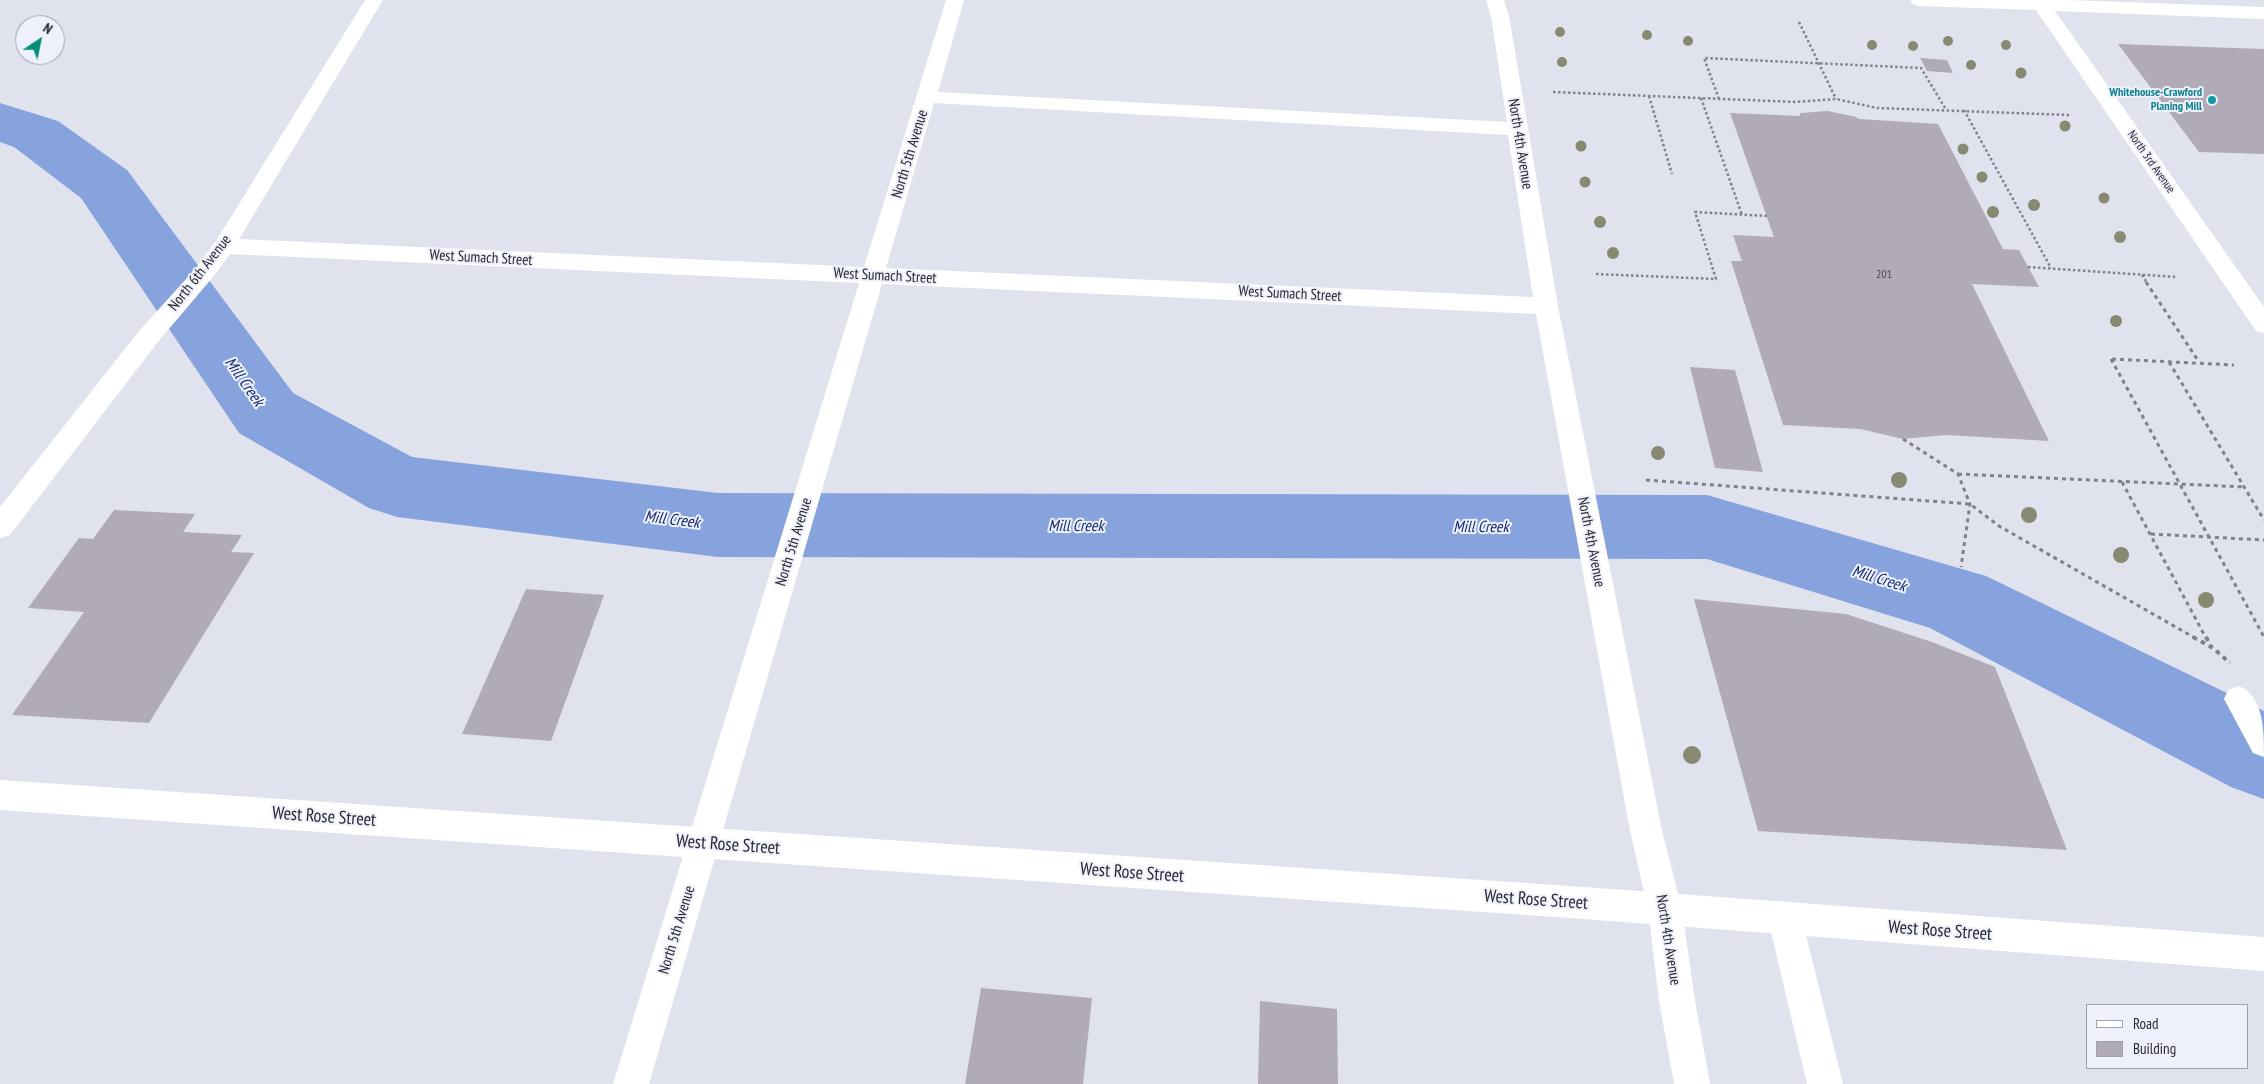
<!DOCTYPE html>
<style>
body{margin:0}
#map{position:relative;width:2264px;height:1084px;overflow:hidden;background:#e0e3ee;font-family:"PT Sans Narrow",sans-serif}
canvas{display:block}
.legend{position:absolute;left:2086px;top:1004px;width:162px;height:65px;box-sizing:border-box;background:#eef0fb;border:1px solid #9fa0a9;margin:0;padding:6px 9px;list-style:none;font-size:15px;color:#29292e}
.legend li{display:flex;align-items:center;gap:10px;height:25px}
.legend b{width:25px;border:1px solid #9fa0a9}
.north{position:absolute;left:15px;top:15px;width:50px;height:50px;box-sizing:border-box;background:#eef0fb;border:1px solid #9fa0a9;border-radius:50%;rotate:34deg;font-size:14px;font-weight:700;line-height:20px;text-align:center;color:#29292e}
.north::after{content:'';display:block;margin:auto;width:18px;height:22px;background:#008e78;clip-path:polygon(50% 0,100% 100%,50% 72%,0 100%)}
</style>
<div id="map">
<canvas width="2264" height="1084"></canvas>
<ul class="legend">
<li><b style="height:6px;background:#fff"></b>Road</li>
<li><b style="height:14px;background:#b0abb6"></b>Building</li>
</ul>
<div class="north">N</div>
</div>
<script>
const context = document.querySelector('canvas').getContext('2d');
context.lineJoin = 'round';
function fill(path, color) { context.fillStyle = color; context.fill(path, 'evenodd'); }
function strokePath(path, color, width, dash) { context.strokeStyle = color; context.lineWidth = width; context.lineCap = dash ? 'butt' : 'round'; context.setLineDash(dash || []); context.stroke(path); }
function write(font, color, halo, rows, align = 'center') {
  context.font = font + ' "PT Sans Narrow",sans-serif'; context.lineWidth = 4; context.setLineDash([]); context.textBaseline = 'middle'; context.strokeStyle = halo; context.fillStyle = color; for (const [text, x, y, turn = 0] of rows) {
    context.save(); context.translate(x, y); context.rotate((+turn || 0) * Math.PI / 180); context.textAlign = isNaN(turn) ? turn : align; if (halo) context.strokeText(text, 0, 0); context.fillText(text, 0, 0); context.restore();
  }
}
fill(new Path2D(`
 M0 103 58 121 127 170 293 393 412 457 718 493 1707 495 1986 576 2264 711V799L2231 787 1930 628 1707 559 718 557 397 517 369 508 239 433 81 198 14 147 0 142Z`), '#86a3dd');
fill(new Path2D(`
 M2118 44 2264 49V154L2199 152Z
 M1920 58 1947 60 1953 73 1927 71Z
 M1828 111 1856 117 1859 119 1938 124 2003 249 2019 250 2039 287 1972 284 2049 441 1946 435 1903 439 1860 429 1783 425 1731 261H1742L1733 235 1774 237 1730 113 1800 116V113Z
 M1690 367 1735 370 1763 472 1715 468Z
 M114 510 195 514 183 532 242 535 231 552 254 553 149 723 12 715 84 612 28 608 79 538 93 539Z
 M526 589 604 595 551 741 462 734Z
 M1694 599 1846 614 1932 642 1995 667 2067 850 1758 831Z
 M981 988 1092 998 1083 1084H965Z
 M1260 1001 1337 1009 1338 1084H1258Z`), '#b0abb6');
strokePath(new Path2D(`
 M1799 22 1836 99
 M1553 92 1796 102 1836 99 1877 108 2070 115
 M1649 96 1672 174
 M1701 98 1742 215
 M1719 99 1704 58 1921 68 1945 108
 M1964 110 2051 268
 M2028 267 2176 277
 M1596 274 1716 279 1695 212 1767 216
 M2142 275 2147 283`), '#808189', 2.5, [2.5, 2.5]);
strokePath(new Path2D(`
 M2146 282 2199 362
 M2111 359 2264 637
 M2112 359 2234 365
 M2169 362 2264 520
 M1903 439 1958 474 1970 504 1961 567
 M1958 474 2245 487
 M1646 480 1970 504 1999 526 2195 638
 M2122 482 2206 638
 M2151 534 2264 540`), '#808189', 3, [4, 4]);
strokePath(new Path2D(`
 M2193 637 2213 648 2230 663
 M2206 637 2212 648`), '#808189', 4, [4.5, 4.5]);
fill(new Path2D(`
 M365 0H383L239 239 864 267 946 0H964L938 92 1507 122 1491 16 1486 0H1504L1509 16 1558 306 1662 831 1682 909 1695 1001 1710 1084H1674L1659 1001 1648 909 1630 831 1536 314 882 284 649 1084H613L859 283 230 254 213 277 157 343 10 535 0 538V507L139 331 197 267 216 241ZM934 103 1508 135 1533 297 886 268Z
 M1910 0H2066L2264 7V19L2055 11 2264 307V333L2256 331 2036 10 1919 6 1913 4Z
 M2239 686C2264 696 2264 731 2264 757L2253 753 2224 699 2228 690Z
 M1785 902 1797 907 1802 919 1843 1084H1807L1768 919 1773 907Z`), '#fff');
fill(new Path2D(`
 M0 780 1570 886 2264 937V971L1570 918 0 810Z`), '#fff');
context.fillStyle = '#878970';
for (const [x, y, r] of [
 [1560,32,5],
 [1647,35,5],
 [1688,41,5],
 [1948,41,5],
 [1872,45,5],
 [2006,45,5],
 [1913,46,5],
 [1562,62,5],
 [1971,65,5],
 [2021,73,5.5],
 [2065,126,5.5],
 [1581,146,5.5],
 [1963,149,5.5],
 [1982,177,5.5],
 [1585,182,5.5],
 [2104,198,5.5],
 [2034,205,6],
 [1993,212,6],
 [1600,222,6],
 [2120,237,6],
 [1613,253,6],
 [2116,321,6],
 [1658,453,7],
 [1899,480,8],
 [2029,515,8],
 [2121,555,8],
 [2206,600,8],
 [1692,755,9]
]) { context.beginPath(); context.arc(x, y, r, 0, 2 * Math.PI); context.fill(); }
for (const [x, y, r, color] of [
 [2212,100,5,"#0f9aa8"]
]) { const dot = new Path2D(); dot.arc(x, y, r, 0, 2 * Math.PI); context.fillStyle = color; context.fill(dot); strokePath(dot, '#eef0fb', 2); }
write('bold 12px', '#0d838f', '#eef0fb', [
 ["Whitehouse-Crawford",2202,93],
 ["Planing Mill",2202,107]
], 'right');
write('12px', '#29292e', '#eef0fb', [
 ["North 3rd Avenue",2151,162,55]
]);
write('12px', '#4b4a50', null, [
 ["201",1884,275]
]);
write('15px', '#29292e', '#eef0fb', [
 ["North 4th Avenue",1520,144,81],
 ["North 5th Avenue",910,154,-73],
 ["West Sumach Street",481,258,3],
 ["North 6th Avenue",200,273,-52],
 ["West Sumach Street",885,276,3],
 ["West Sumach Street",1290,294,3],
 ["North 5th Avenue",794,542,-73],
 ["North 4th Avenue",1591,542,79],
 ["North 5th Avenue",677,930,-73],
 ["North 4th Avenue",1668,940,81]
]);
write('italic 16px', '#102a6d', '#eef0fb', [
 ["Mill Creek",244,382,55],
 ["Mill Creek",672,520,7],
 ["Mill Creek",1076,526],
 ["Mill Creek",1481,527],
 ["Mill Creek",1879,579,17]
]);
write('18px', '#29292e', '#eef0fb', [
 ["West Rose Street",324,817,4],
 ["West Rose Street",728,845,4],
 ["West Rose Street",1132,873,4],
 ["West Rose Street",1536,900,4],
 ["West Rose Street",1940,931,4]
]);
</script>
